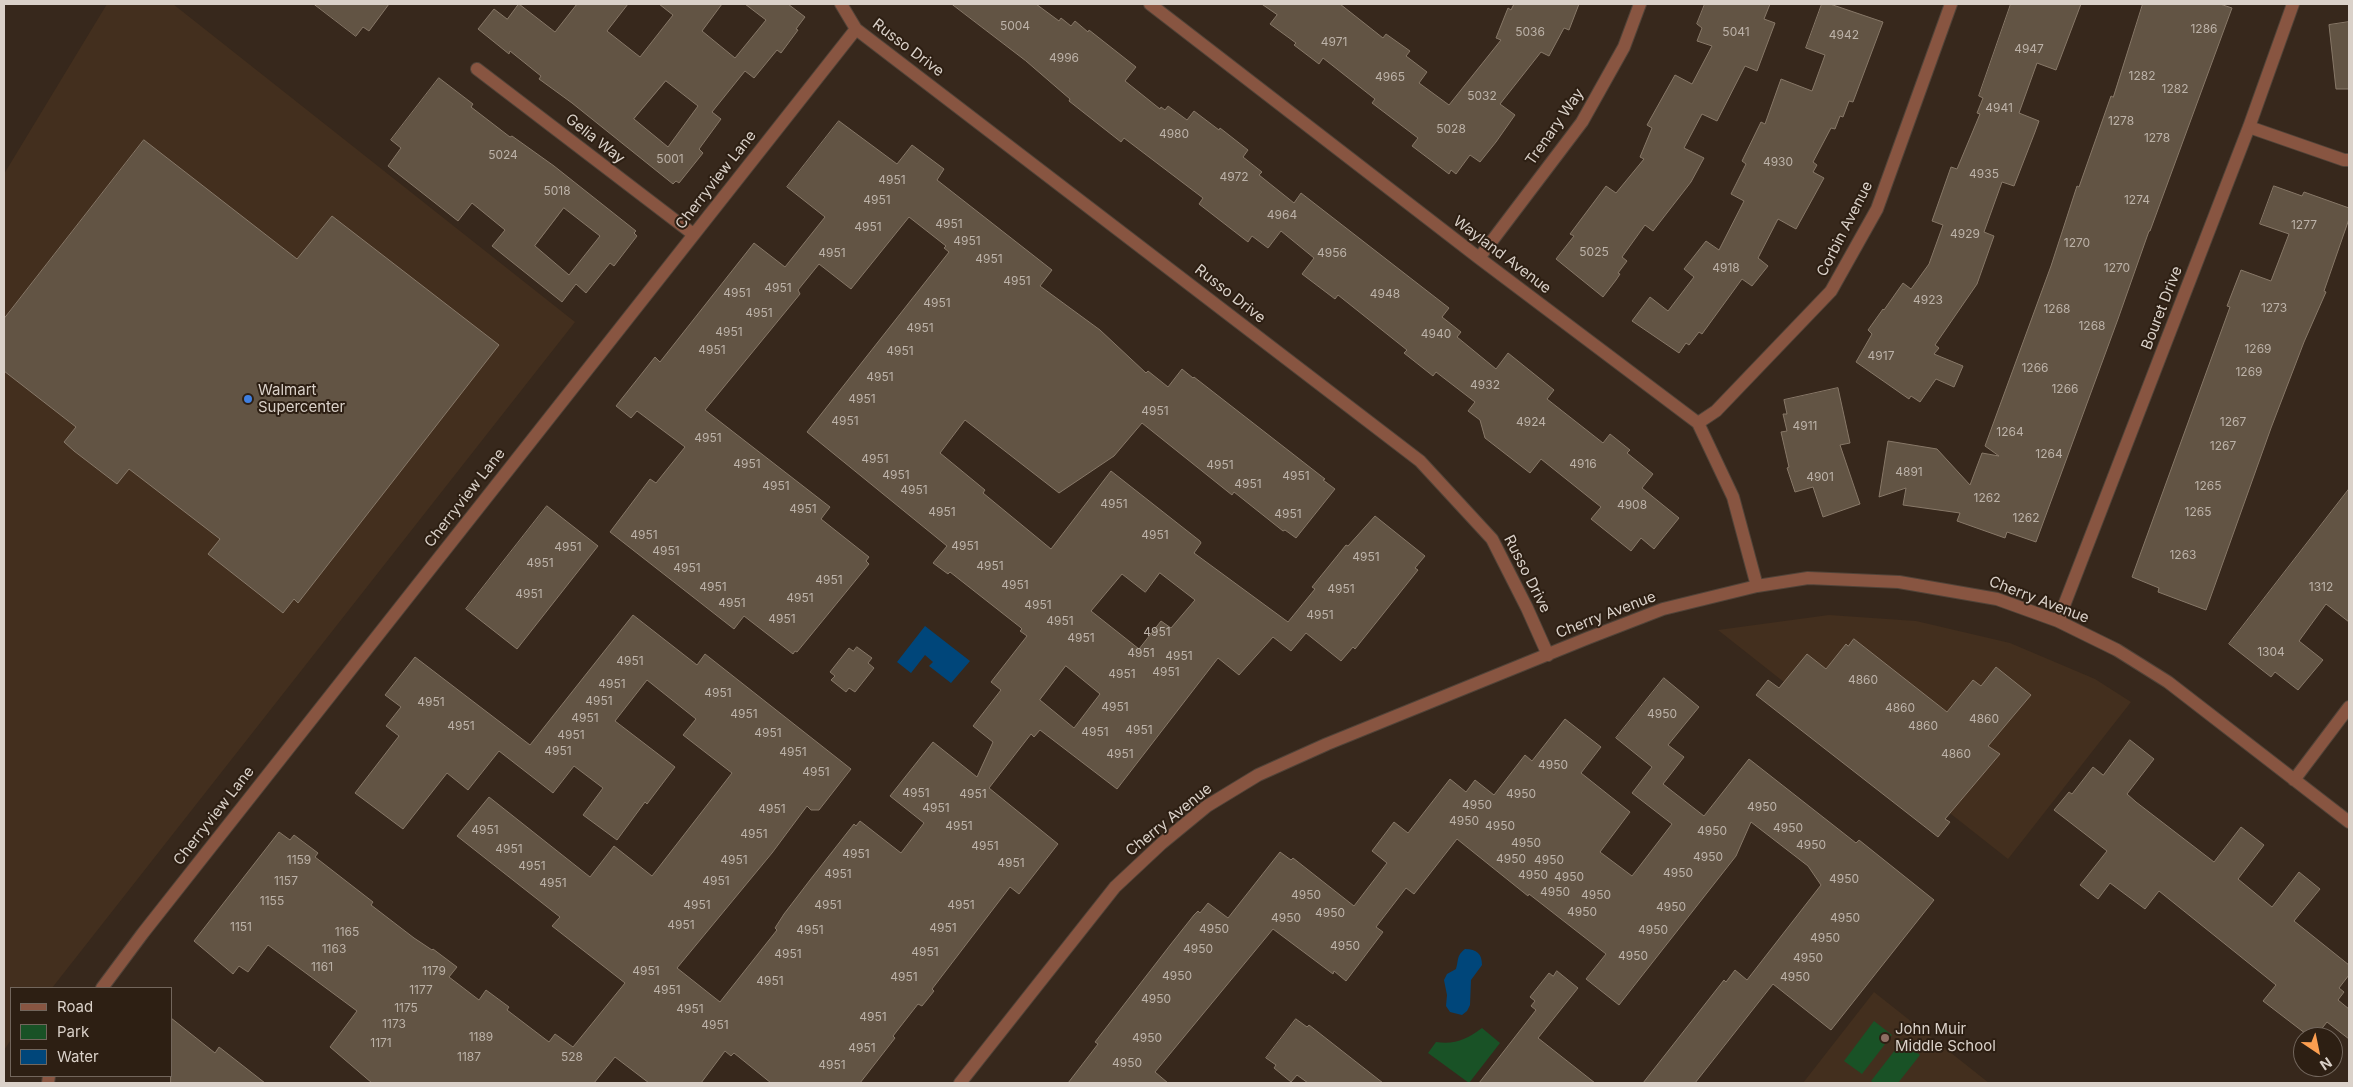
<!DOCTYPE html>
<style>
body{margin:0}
#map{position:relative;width:2353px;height:1087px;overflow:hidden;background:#37281c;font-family:Inter,sans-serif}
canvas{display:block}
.frame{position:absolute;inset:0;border:5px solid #dad1c9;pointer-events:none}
.legend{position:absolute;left:10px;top:987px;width:162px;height:90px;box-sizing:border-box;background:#2d1f13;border:1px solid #72665c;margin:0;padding:6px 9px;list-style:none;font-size:15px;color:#dad1c9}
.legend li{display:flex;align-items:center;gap:10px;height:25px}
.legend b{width:25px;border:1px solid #72665c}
.north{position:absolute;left:2293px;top:1027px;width:50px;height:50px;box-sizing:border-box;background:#2d1f13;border:1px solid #72665c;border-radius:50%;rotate:146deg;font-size:14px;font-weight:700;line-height:20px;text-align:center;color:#dad1c9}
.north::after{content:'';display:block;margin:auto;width:18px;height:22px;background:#fb9e50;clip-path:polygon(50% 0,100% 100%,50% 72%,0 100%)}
</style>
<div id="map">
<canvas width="2353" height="1087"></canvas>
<div class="frame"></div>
<ul class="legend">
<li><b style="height:6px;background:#885541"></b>Road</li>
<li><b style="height:14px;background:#195226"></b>Park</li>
<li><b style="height:14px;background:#00467a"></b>Water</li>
</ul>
<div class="north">N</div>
</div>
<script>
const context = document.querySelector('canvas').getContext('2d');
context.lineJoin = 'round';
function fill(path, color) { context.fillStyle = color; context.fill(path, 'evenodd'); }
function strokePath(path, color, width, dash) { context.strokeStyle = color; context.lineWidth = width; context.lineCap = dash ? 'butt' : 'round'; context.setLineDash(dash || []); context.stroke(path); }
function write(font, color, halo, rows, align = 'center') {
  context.font = font + ' Inter,sans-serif'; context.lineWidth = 4; context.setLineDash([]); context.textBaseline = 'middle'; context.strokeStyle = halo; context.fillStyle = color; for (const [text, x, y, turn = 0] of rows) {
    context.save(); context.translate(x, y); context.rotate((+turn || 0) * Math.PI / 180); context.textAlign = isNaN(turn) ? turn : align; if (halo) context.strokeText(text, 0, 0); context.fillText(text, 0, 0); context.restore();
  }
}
fill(new Path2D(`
 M107 4H173L575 322 52 988H11V1040L4 1050V174Z
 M1829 615 1916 621 2010 643 2095 679 2131 702 2008 859 1718 630Z
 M1874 992 1989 1083H1803Z`), '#432f1e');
fill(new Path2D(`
 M1874 1021 1892 1035 1862 1074 1844 1061Z
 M1482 1028 1500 1043 1469 1083 1428 1053 1436 1042C1455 1045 1467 1039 1482 1028Z
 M1902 1041 1920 1055 1898 1083H1874L1871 1081Z`), '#195226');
fill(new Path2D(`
 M925 626 970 661 951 683 929 666 933 662 925 655 911 673 897 662Z
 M1465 949C1477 949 1482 954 1482 965L1471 980 1470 1005 1467 1011 1462 1015 1450 1012 1446 1006 1447 995 1444 980 1447 974 1456 969C1459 960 1456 956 1465 949Z`), '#00467a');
const building = new Path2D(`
 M314 4H389L369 31 363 27 356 36Z
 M519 4 555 32 577 4H628L607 31 640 57 673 15 659 4H722L702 31 735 58 766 20 745 4H788L805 17 796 29 798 30 781 53 777 50 754 78 745 71 712 112 721 119 699 149 703 153 679 183 676 181 673 184 572 103 539 79 541 76 510 51 509 54 478 29 494 9 507 19ZM666 81 698 106 668 147 634 119Z
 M952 4H1036L1059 21 1061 18 1071 26 1075 21 1088 32 1089 30 1136 67 1125 81 1160 109 1161 107 1165 110 1168 106 1187 120 1194 111 1219 130 1220 128 1248 150 1243 157 1262 172 1259 175 1294 203 1301 193 1449 308 1442 317 1461 332 1457 337 1496 369 1508 353 1554 390 1547 399 1603 443 1610 434 1630 450 1627 453 1653 474 1642 488 1679 518 1654 549 1641 538 1631 551 1591 519 1601 507 1541 459 1530 473 1485 438 1480 420 1468 411 1475 402 1436 372 1433 376 1404 353 1407 350 1338 295 1335 299 1302 274 1314 258 1281 231 1268 248 1252 236 1248 242 1199 204 1203 198 1124 138 1121 142 1069 101 1070 99 1026 61Z
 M1262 4H1340L1383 38 1386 34 1410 51 1406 56 1427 72 1419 83 1449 105 1501 40 1496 38 1508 8 1511 10 1514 4H1579L1569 30 1564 28 1549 56 1541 52 1500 104 1515 115 1496 142 1480 162 1470 155 1456 174 1451 170 1449 174 1412 146 1418 138 1372 103 1375 99 1323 58 1319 64 1294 45 1296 43 1270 24 1277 15Z
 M1705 4H1770L1764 19 1775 23 1757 71 1745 66 1717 121 1702 114 1684 148 1704 158 1691 182 1653 231 1645 225 1622 257 1627 261 1618 273 1620 274 1616 280 1603 297 1556 259 1574 236 1570 234 1606 186 1616 193 1644 159 1640 157 1652 128 1647 125 1675 75 1692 84 1712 46 1697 41 1702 28 1697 24Z
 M1822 4H1830L1883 22 1853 102 1849 101 1843 117 1840 116 1835 129 1831 128 1813 162 1817 165 1813 172 1824 178 1796 229 1778 219 1758 258 1768 266 1752 286 1742 279 1702 334 1699 332 1689 345 1686 343 1679 353 1632 321 1650 297 1668 311 1694 277 1684 269 1706 241 1719 250 1744 201 1731 194 1746 164 1742 161 1761 122 1765 124 1781 79 1812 91 1825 55 1806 48Z
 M2011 4H2081L2056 70 2037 63 2019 113 2039 121 2035 132 2014 186 2002 182 1984 232 1994 236 1977 284 1935 345 1939 348 1934 354 1963 366 1954 387 1936 379 1920 402 1911 396 1909 399 1856 362 1872 334 1868 330 1883 309 1884 310 1903 283 1911 289 1929 264 1943 225 1932 221 1951 167 1957 169 1980 114 1977 113 1983 98 1979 96Z
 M2143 4H2220L2232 8 2150 231H2149L2118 319 2036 542 2007 532 2005 538 1957 521 1960 513 1903 505 1906 488 1879 497 1888 441 1937 449 1970 485 1982 453 1999 456 1985 446 2051 266 2077 186 2079 187 2111 96 2113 97Z
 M2349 22V89H2336L2329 25Z
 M439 78 473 104 471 107 510 137 512 136 554 166 636 231 634 233 637 236 614 266 610 263 586 293 576 284 562 302 492 246 505 230 472 203 458 221 388 166 401 148 391 140ZM564 208 600 236 569 275 535 246Z
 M839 121 897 164 912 145 944 169 937 180 1052 270 1040 286 1100 330 1146 373 1148 371 1168 387 1182 369 1193 378 1194 377 1325 479 1323 480 1335 489 1296 538 1285 530 1283 531 1234 492 1232 495 1142 423 1114 456 1059 493 965 420 940 453 985 490 983 493 1051 549 1111 471 1200 541 1201 543 1194 553 1288 622 1315 589 1312 587 1346 545 1348 546 1375 516 1425 556 1415 568 1418 570 1379 619 1355 649 1353 647 1341 661 1306 633 1291 651 1273 637 1239 675 1218 658 1117 789 1040 730 1034 737 1031 734 989 788 1058 844 1019 894 1010 887 932 989 934 991 922 1006 918 1004 893 1036 895 1038 860 1083H771L734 1053 731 1056 725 1051 701 1083H649L615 1057 594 1083H372L330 1047 357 1011 268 945 248 972 239 966 233 974 194 941 279 832 290 840 294 835 318 853 315 857 373 902 371 905 414 938 432 950 433 949 457 967 449 977 479 1000 486 990 509 1007 507 1010 549 1042 555 1034 573 1047 625 983 552 926 560 917 457 836 489 797 590 877 614 846 652 876 732 773 683 735 696 719 647 680 615 721 675 767 647 804 645 802 617 840 583 815 603 788 574 766 553 793 499 751 468 790 447 773 403 829 355 793 399 736 386 726 401 707 385 695 415 657 530 745 633 615 697 665 705 654 851 769 819 810H811L807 806 772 853 677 968 720 1002 777 930 775 928 784 914 810 880 854 824 856 826 860 821 901 853 924 823 890 796 933 742 977 777 993 742 973 726 1001 690 991 682 1027 636 1020 631 1022 629 1020 627 950 572 948 574 933 563 947 546 807 432 949 252 944 248 946 246 909 217 851 289 819 264 798 290 800 294 705 410 830 507 821 519 869 557 866 561 869 564 797 652 795 651 793 654 744 616 734 629 610 532 650 479 656 483 685 447 637 411 631 418 616 406 655 357 660 362 754 243 785 267 825 217 787 187ZM1160 573 1195 600 1171 628 1161 621 1139 649 1091 611 1122 574 1145 592ZM1066 666 1100 694 1074 728 1040 700Z
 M144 140 297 259 332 216 499 345 298 603 294 599 283 613 208 554 220 539 129 469 117 484 74 451 64 442 76 427 4 371V319Z
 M2274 186 2302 196 2304 192 2349 208V219L2324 291 2326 292 2304 342 2271 428 2206 610 2158 592 2159 588 2132 577 2230 307 2227 306 2241 270 2271 281 2289 234 2260 224Z
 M1838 388 1850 443 1840 445 1860 504 1823 517 1813 487 1795 492 1787 468 1789 467 1781 432 1787 431 1783 414H1787L1784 400Z
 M2349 489V622L2326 604 2299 641 2323 660 2298 690 2275 672 2271 677 2229 644Z
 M547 506 598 546 517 649 466 609Z
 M1854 639 1947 712 1973 680 1981 686 1996 667 2031 695 1988 746 2000 754 1945 819 1950 822 1938 837 1756 695 1768 680 1779 688 1807 654 1826 669 1846 644 1848 646Z
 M857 647 872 658 868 663 874 668 855 692 849 688 846 692 831 680 835 676 830 672 849 648 853 651Z
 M1664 678 1699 707 1668 745 1684 757 1663 784 1704 816 1749 759 1856 843 1859 840 1934 900 1831 1030 1773 984 1695 1083H1643L1724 980 1726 982 1735 970 1747 980 1821 885 1808 866 1751 822 1736 856 1619 1005 1586 979 1606 954 1529 894 1528 896 1457 839 1414 894 1406 888 1376 927 1383 932 1346 981 1334 971 1333 974 1273 929 1155 1072 1168 1083H1068L1098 1044 1095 1042 1171 944 1194 915 1198 911 1200 913 1208 903 1228 918 1280 852 1291 860 1293 858 1354 906 1387 863 1372 851 1394 822 1408 833 1450 779 1466 792 1475 780 1494 795 1525 755 1532 761 1565 719 1601 747 1581 773 1630 812 1600 852 1632 876 1672 824 1632 793 1652 767 1616 738Z
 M2130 740 2154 759 2127 794 2136 802 2214 862 2241 827 2264 845 2238 879 2272 907 2299 872 2320 889 2294 921 2349 965V975L2339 988 2344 992 2338 1000 2349 1009V1039L2327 1022 2315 1037H2310L2263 1001 2276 985 2159 891 2145 909 2110 883 2098 899 2080 885 2107 851 2054 810 2069 792 2072 794 2093 767 2103 775Z
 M1557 971 1578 988 1538 1038 1595 1083H1479L1536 1010 1531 1006 1535 1001 1530 997 1549 973 1553 976Z
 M171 1018 215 1053 219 1047 265 1083H171Z
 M1296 1019 1307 1027 1309 1025 1383 1083H1308L1297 1075 1291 1082 1274 1068 1276 1065 1266 1058Z`);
fill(building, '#625444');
strokePath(building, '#877868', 1);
const minor = new Path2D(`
 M841 4 856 29 1420 461 1492 539 1527 608 1548 655
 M1150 4 1479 258 1698 423 1733 497 1757 586
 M477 69 693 234
 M2249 127 2344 160H2349
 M1479 258 1582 122 1624 47 1640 4
 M1698 423 1716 411 1831 291 1877 209 1951 4
 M2058 621 2249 127 2293 4
 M2294 780 2349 707
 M102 988 143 933 856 29
 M48 1083 49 1076
 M960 1083 1115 887 1162 843 1207 806 1258 775 1327 744 1588 638 1663 609 1757 586 1808 578 1899 582 1997 599 2058 621 2117 650 2168 682 2349 822`);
strokePath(minor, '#514338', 14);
strokePath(minor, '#885541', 12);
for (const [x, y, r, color] of [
 [248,399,5,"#3f7fe0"],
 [1885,1038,5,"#8d6e63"]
]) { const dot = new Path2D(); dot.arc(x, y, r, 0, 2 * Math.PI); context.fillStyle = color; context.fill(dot); strokePath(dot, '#2d1f13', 2); }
write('12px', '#bcb2a8', null, [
 ["5004",1015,26],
 ["1286",2204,29],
 ["5036",1530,32],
 ["5041",1736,32],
 ["4942",1844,35],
 ["4971",1334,42],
 ["4947",2029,49],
 ["4996",1064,58],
 ["1282",2142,76],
 ["4965",1390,77],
 ["1282",2175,89],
 ["5032",1482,96],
 ["4941",1999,108],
 ["1278",2121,121],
 ["5028",1451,129],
 ["4980",1174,134],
 ["1278",2157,138],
 ["5024",503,155],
 ["5001",670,159],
 ["4930",1778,162],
 ["4935",1984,174],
 ["4972",1234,177],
 ["4951",892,180],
 ["5018",557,191],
 ["4951",877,200],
 ["1274",2137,200],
 ["4964",1282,215],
 ["4951",949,224],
 ["1277",2304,225],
 ["4951",868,227],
 ["4929",1965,234],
 ["4951",967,241],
 ["1270",2077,243],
 ["5025",1594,252],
 ["4951",832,253],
 ["4956",1332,253],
 ["4951",989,259],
 ["4918",1726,268],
 ["1270",2117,268],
 ["4951",1017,281],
 ["4951",778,288],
 ["4951",737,293],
 ["4948",1385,294],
 ["4923",1928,300],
 ["4951",937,303],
 ["1273",2274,308],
 ["1268",2057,309],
 ["4951",759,313],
 ["1268",2092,326],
 ["4951",920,328],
 ["4951",729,332],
 ["4940",1436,334],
 ["1269",2258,349],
 ["4951",712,350],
 ["4951",900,351],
 ["4917",1881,356],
 ["1266",2035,368],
 ["1269",2249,372],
 ["4951",880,377],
 ["4932",1485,385],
 ["1266",2065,389],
 ["4951",862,399],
 ["4951",1155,411],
 ["4951",845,421],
 ["4924",1531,422],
 ["1267",2233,422],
 ["4911",1805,426],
 ["1264",2010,432],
 ["4951",708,438],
 ["1267",2223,446],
 ["1264",2049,454],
 ["4951",875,459],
 ["4951",747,464],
 ["4916",1583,464],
 ["4951",1220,465],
 ["4891",1909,472],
 ["4951",896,475],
 ["4951",1296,476],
 ["4901",1820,477],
 ["4951",1248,484],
 ["4951",776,486],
 ["1265",2208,486],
 ["4951",914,490],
 ["1262",1987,498],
 ["4951",1114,504],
 ["4908",1632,505],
 ["4951",803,509],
 ["4951",942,512],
 ["1265",2198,512],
 ["4951",1288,514],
 ["1262",2026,518],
 ["4951",644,535],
 ["4951",1155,535],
 ["4951",965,546],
 ["4951",568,547],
 ["4951",666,551],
 ["1263",2183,555],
 ["4951",1366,557],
 ["4951",540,563],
 ["4951",990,566],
 ["4951",687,568],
 ["4951",829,580],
 ["4951",1015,585],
 ["4951",713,587],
 ["1312",2321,587],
 ["4951",1341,589],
 ["4951",529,594],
 ["4951",800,598],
 ["4951",732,603],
 ["4951",1038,605],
 ["4951",1320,615],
 ["4951",782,619],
 ["4951",1060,621],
 ["4951",1157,632],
 ["4951",1081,638],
 ["1304",2271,652],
 ["4951",1141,653],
 ["4951",1179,656],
 ["4951",630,661],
 ["4951",1166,672],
 ["4951",1122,674],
 ["4860",1863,680],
 ["4951",612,684],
 ["4951",718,693],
 ["4951",599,701],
 ["4951",431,702],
 ["4951",1115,707],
 ["4860",1900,708],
 ["4951",744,714],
 ["4950",1662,714],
 ["4951",585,718],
 ["4860",1984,719],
 ["4951",461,726],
 ["4860",1923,726],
 ["4951",1139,730],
 ["4951",1095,732],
 ["4951",768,733],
 ["4951",571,735],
 ["4951",558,751],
 ["4951",793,752],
 ["4951",1120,754],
 ["4860",1956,754],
 ["4950",1553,765],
 ["4951",816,772],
 ["4951",916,793],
 ["4951",973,794],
 ["4950",1521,794],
 ["4950",1477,805],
 ["4950",1762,807],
 ["4951",936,808],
 ["4951",772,809],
 ["4950",1464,821],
 ["4951",959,826],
 ["4950",1500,826],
 ["4950",1788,828],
 ["4951",485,830],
 ["4950",1712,831],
 ["4951",754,834],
 ["4950",1526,843],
 ["4950",1811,845],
 ["4951",985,846],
 ["4951",509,849],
 ["4951",856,854],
 ["4950",1708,857],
 ["4950",1511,859],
 ["1159",299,860],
 ["4951",734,860],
 ["4950",1549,860],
 ["4951",1011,863],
 ["4951",532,866],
 ["4950",1678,873],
 ["4951",838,874],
 ["4950",1533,875],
 ["4950",1569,877],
 ["4950",1844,879],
 ["1157",286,881],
 ["4951",716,881],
 ["4951",553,883],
 ["4950",1555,892],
 ["4950",1306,895],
 ["4950",1596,895],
 ["1155",272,901],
 ["4951",697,905],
 ["4951",828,905],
 ["4951",961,905],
 ["4950",1671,907],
 ["4950",1582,912],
 ["4950",1330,913],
 ["4950",1286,918],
 ["4950",1845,918],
 ["4951",681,925],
 ["1151",241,927],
 ["4951",943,928],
 ["4950",1214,929],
 ["4951",810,930],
 ["4950",1653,930],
 ["1165",347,932],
 ["4950",1825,938],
 ["4950",1345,946],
 ["1163",334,949],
 ["4950",1198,949],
 ["4951",925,952],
 ["4951",788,954],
 ["4950",1633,956],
 ["4950",1808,958],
 ["1161",322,967],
 ["1179",434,971],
 ["4951",646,971],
 ["4950",1177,976],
 ["4951",904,977],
 ["4950",1795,977],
 ["4951",770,981],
 ["1177",421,990],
 ["4951",667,990],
 ["4950",1156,999],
 ["1175",406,1008],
 ["4951",690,1009],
 ["4951",873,1017],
 ["1173",394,1024],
 ["4951",715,1025],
 ["1189",481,1037],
 ["4950",1147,1038],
 ["1171",381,1043],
 ["4951",862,1048],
 ["1187",469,1057],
 ["528",572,1057],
 ["4950",1127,1063],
 ["4951",832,1065]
]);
write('15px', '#dad1c9', '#2d1f13', [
 ["Russo Drive",908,48,37],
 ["Trenary Way",1555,127,-55],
 ["Gelia Way",595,139,38],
 ["Cherryview Lane",716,180,-52],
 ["Corbin Avenue",1845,229,-63],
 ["Wayland Avenue",1502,255,37],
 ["Russo Drive",1230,294,38],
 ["Bouret Drive",2162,308,-69],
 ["Cherryview Lane",465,498,-52],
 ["Russo Drive",1527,574,63],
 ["Cherry Avenue",2039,600,21],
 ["Cherry Avenue",1606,615,-21],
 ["Cherryview Lane",214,816,-52],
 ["Cherry Avenue",1169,820,-39]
]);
write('15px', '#dad1c9', '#2d1f13', [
 ["Walmart",258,390],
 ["Supercenter",258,407],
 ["John Muir",1895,1029],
 ["Middle School",1895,1046]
], 'left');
</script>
